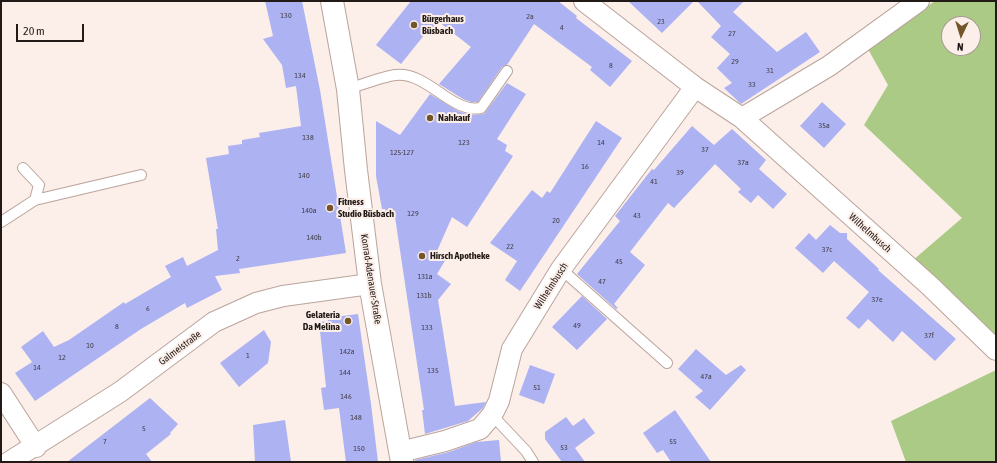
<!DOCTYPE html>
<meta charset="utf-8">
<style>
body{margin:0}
#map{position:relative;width:997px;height:463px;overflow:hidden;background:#fceee9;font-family:"Asap Condensed",sans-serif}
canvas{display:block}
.frame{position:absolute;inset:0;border:2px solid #221a17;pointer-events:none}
.north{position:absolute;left:941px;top:16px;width:40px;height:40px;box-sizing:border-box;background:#fceee9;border:1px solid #a59995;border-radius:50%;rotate:184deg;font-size:11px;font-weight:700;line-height:16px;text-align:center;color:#221a17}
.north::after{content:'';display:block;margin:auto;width:14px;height:18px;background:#725629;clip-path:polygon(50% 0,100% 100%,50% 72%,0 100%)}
.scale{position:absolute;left:16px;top:24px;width:68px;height:18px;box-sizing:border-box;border:2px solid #221a17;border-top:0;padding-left:5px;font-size:12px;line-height:14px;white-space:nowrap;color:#221a17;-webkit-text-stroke:3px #fceee9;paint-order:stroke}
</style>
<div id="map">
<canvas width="997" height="463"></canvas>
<div class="frame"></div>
<div class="north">N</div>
<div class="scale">20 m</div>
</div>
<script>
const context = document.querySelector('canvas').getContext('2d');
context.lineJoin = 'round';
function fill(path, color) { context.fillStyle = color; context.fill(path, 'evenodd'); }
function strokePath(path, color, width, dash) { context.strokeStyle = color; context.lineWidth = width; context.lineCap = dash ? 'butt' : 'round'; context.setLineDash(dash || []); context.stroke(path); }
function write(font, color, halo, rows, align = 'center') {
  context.font = font + ' "Asap Condensed",sans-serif'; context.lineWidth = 4; context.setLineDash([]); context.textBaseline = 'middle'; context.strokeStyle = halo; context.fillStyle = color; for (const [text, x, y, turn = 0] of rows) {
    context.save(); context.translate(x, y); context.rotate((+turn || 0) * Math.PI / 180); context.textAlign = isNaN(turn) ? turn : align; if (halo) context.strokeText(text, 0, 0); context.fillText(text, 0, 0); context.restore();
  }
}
fill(new Path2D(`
 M935 1H996V336L912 261 962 218 864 125 888 85 868 49ZM949 24H973V48H949Z
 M996 370V462H906L891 421Z`), '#abca85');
fill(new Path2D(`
 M265 1H302L320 90 346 253 239 269 240 273 215 276 222 290 187 308 185 303 141 329 35 401 15 373 32 362 21 347 43 331 54 347 69 340 124 302 125 304 171 277 165 266 183 257 187 266 218 250 216 229H218L206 158 229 154 228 146 242 144V140L260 137 259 133 301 126 296 86 286 88 282 65 263 39 273 36Z
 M411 1H558L577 16 576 18 632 61 610 87 590 70 592 67 534 24 507 65 502 67 478 102H471L463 99 439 84 471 47 439 22 428 36 425 34 401 64 376 45Z
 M628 1H694L662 33Z
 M697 1H744L733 12 777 52 806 32 820 52 741 104 724 88 732 83 717 68 730 54 711 37 721 26Z
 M507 83 526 94 497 139 507 145 505 151 513 156 467 227 452 217 437 251 446 259 437 274 451 284 438 300 455 406 486 402 483 408 468 421 425 434 422 410H424L395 217 387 218 385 209H382L376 176V121L400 135 430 94 458 111 470 115 484 114Z
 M822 102 846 124 824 148 800 126Z
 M596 121 622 138 520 291 505 280 517 261 490 243 532 190 542 198 547 191 550 193Z
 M692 126 714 145 732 129 766 160 759 169 787 194 773 209 758 195 751 203 738 192 741 189 715 164 674 208 668 203 630 252 645 265 614 304 618 308 616 309 577 274 620 221 615 216 652 169 654 170Z
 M830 225 840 233H847V239L879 269 878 270 956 339 935 361 902 331 893 342 868 319 859 329 846 318 869 292 834 261 823 273 795 248 809 233 816 240Z
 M582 296 607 319 577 350 552 327Z
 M358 314 371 404 378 462H346L339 408 324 410 321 388 326 387 319 322 328 321 327 318Z
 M264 330 271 342 268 363 239 387 220 363Z
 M696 349 726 375 741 365 746 370 710 410 695 397 703 391 678 369Z
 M530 365 555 374 544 404 519 395Z
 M150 398 178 424 170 433 171 434 146 454 152 462H67Z
 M675 410 711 462H671L663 450 657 453 643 433Z
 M566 417 573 426 584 418 595 433 575 448 585 462H562L545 439V432Z
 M285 420 291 462H255L253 425Z
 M499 440 501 462H415V460L449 452 476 442Z`), '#adb2f2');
const service = new Path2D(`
 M348 89C361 85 384 76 396 75 428 72 452 114 481 108L507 71
 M23 168 39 185 35 200
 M1 222 35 200 141 175
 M561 269 667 363
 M492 415 526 451 533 462`);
const minor = new Path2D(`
 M584 1 695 87 742 118 930 286 996 350
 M742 118 829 66 919 1
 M1 393 36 447
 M400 452 445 441 480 429 492 415 499 401 512 349 561 269 695 87
 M9 462 120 392 214 322 256 303 283 296 370 284`);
const tertiary = new Path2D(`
 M332 1 348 89 356 170 370 284 402 462`);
strokePath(service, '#baa49c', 12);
strokePath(minor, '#baa49c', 22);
strokePath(tertiary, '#baa49c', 24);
strokePath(service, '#fff', 10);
strokePath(minor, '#fff', 20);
strokePath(tertiary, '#fff', 22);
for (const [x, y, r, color] of [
 [414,25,4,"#725629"],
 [430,118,4,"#725629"],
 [330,208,4,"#725629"],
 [422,256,4,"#725629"],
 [348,321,4,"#725629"]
]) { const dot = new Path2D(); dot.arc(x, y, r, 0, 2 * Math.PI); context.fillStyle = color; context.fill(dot); strokePath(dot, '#fceee9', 1.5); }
write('8px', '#45404e', null, [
 ["130",286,15],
 ["2a",530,16],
 ["23",661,21],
 ["4",562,27],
 ["27",732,33],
 ["29",735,61],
 ["8",611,65],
 ["31",770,70],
 ["134",300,75],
 ["33",752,84],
 ["35a",824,125],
 ["138",308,137],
 ["123",464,142],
 ["14",601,142],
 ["37",705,149],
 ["125-127",402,152],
 ["37a",743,162],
 ["16",585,166],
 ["39",680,172],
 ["140",304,175],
 ["41",654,181],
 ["140a",309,210],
 ["129",413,213],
 ["43",637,215],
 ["20",556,220],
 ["140b",314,237],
 ["22",510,246],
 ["37c",827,249],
 ["2",238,258],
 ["45",619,261],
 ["131a",425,276],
 ["47",602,281],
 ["131b",424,295],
 ["37e",877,299],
 ["6",148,308],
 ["49",577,325],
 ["8",117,326],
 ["133",427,327],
 ["37f",929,335],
 ["10",90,345],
 ["142a",347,351],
 ["1",248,355],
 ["12",62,357],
 ["14",37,367],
 ["135",433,370],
 ["144",345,372],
 ["47a",706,376],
 ["51",537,387],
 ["146",346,396],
 ["148",356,417],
 ["5",144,428],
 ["7",105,441],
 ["55",673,441],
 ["53",564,447],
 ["150",359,448]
]);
write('bold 10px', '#221a17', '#fceee9', [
 ["Bürgerhaus",422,19],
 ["Büsbach",422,31],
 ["Nahkauf",438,118],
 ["Fitness",338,202],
 ["Studio Büsbach",338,214],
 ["Hirsch Apotheke",430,256],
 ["Gelateria",340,315,"right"],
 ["Da Melina",340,327,"right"]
], 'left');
write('10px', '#221a17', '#fceee9', [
 ["Wilhelmbusch",870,233,42],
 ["Konrad-Adenauer-Straße",371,279,81],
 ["Wilhelmbusch",551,286,-57],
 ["Galmeistraße",180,348,-37]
]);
</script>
